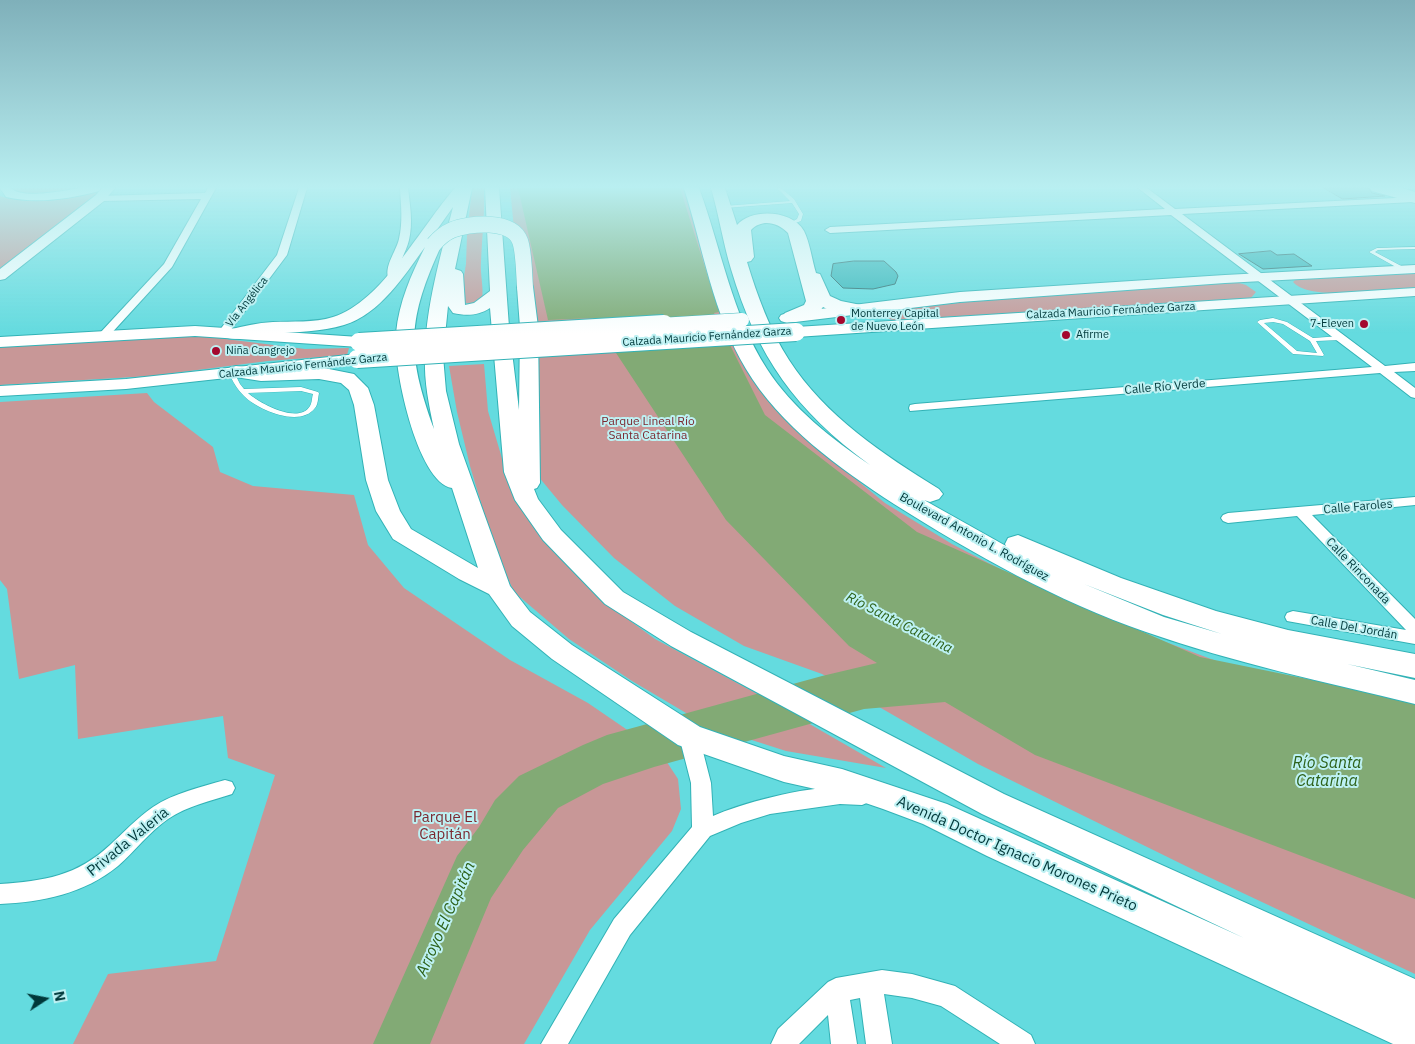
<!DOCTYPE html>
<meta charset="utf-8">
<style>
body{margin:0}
#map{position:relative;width:1415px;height:1044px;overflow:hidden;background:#64dbdf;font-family:"IBM Plex Sans",sans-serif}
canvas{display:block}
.north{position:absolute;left:20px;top:974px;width:50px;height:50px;-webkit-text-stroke:4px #bdf1f3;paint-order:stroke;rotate:79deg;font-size:14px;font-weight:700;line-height:20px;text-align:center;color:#00383a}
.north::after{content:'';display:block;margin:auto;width:18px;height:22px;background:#00383a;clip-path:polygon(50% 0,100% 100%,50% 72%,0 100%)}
</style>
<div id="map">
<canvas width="1415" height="1044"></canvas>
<div class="north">N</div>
</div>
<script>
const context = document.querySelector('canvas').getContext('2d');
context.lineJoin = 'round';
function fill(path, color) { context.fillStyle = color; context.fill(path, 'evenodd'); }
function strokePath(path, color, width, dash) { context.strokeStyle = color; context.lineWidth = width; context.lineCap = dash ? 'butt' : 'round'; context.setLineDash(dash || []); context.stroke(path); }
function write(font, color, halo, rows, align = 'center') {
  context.font = font + ' "IBM Plex Sans",sans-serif'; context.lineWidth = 4; context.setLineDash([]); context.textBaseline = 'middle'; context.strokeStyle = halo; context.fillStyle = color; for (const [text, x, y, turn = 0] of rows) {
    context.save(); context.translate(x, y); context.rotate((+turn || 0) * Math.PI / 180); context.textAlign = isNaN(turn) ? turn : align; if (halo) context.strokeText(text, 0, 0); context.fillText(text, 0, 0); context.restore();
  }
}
fill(new Path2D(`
 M12 188H88C70 190 25 202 12 188Z
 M472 188H484C485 213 482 237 481 262 480 275 484 287 482 300L475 305 460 302 466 264 467 235Z
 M510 188H686L734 344 750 376 774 405 836 463 885 503 952 544 1075 608 1227 665 1415 710V974L1196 871 978 764 822 674 744 646 675 606 614 558 562 505 538 476Z
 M100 190 88 203 0 270V196C33 206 68 198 100 190Z
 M1415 271V288C1388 290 1310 302 1293 282L1296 279Z
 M1232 281 1246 285 1256 292 1250 299 893 320 870 313 975 301Z
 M180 336 210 337 305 349 349 348 347 355 268 361 150 376 0 385V345Z
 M484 364 488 411 504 465 603 601 655 639 754 692 886 768 786 751 708 726 632 681 569 639 514 592 495 550 470 466 457 412 449 366Z
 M147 393 154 402 213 447 220 472 253 486 354 495 368 545 404 588 510 660 588 703 661 753 678 779 681 809 672 831 590 930 524 1044H73L108 974 216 961 275 775 228 758 223 716 78 739 75 665 19 679 7 589 0 580V402Z`), '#c89797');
fill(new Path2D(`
 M518 188H680L719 312 714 313 765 415 917 532 1200 657 1415 701V899L1035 755 945 702 864 709 654 767 603 784 558 808 523 850 491 898 430 1044H373L457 856 479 827 495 800 519 776 583 745 607 735 822 676 877 663 849 646 726 520 593 318 548 320Z`), '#82aa75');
const building = new Path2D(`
 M1324 188H1368L1372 193 1385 196 1343 199Z
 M1271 251 1277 255 1294 254 1312 266 1263 269 1239 254Z
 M854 261H884L896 272 898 276 895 284 873 289 843 288 831 276 833 264Z`);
fill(building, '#38b6ba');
strokePath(building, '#29686a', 1);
const lane = new Path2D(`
 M777 188H781L794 199 803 214 801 221 790 225 788 224 797 219 799 214 792 203 724 208 722 207 724 206 790 201Z
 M1415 247V249L1378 250 1375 252 1405 268V270L1403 271 1369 252 1377 248Z
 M1273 318 1287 322 1313 338 1341 336 1344 338 1341 340 1316 341 1324 355 1323 356 1293 354 1257 322 1260 320ZM1273 322 1283 324 1310 341 1317 353 1297 351 1264 323Z
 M232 371 234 372 240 384 244 389 301 387 318 392 319 393C318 398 318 405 315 408 300 428 258 410 244 396 237 389 233 382 229 373ZM301 391 313 394C312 397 312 403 310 406 299 425 259 403 248 393Z`);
const street = new Path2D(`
 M208 188H216L172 267 108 337H100L98 335 100 333 164 264 201 199 100 201 96 198 97 196 205 193Z
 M299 188H307L287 255 227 335H219L217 333 219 331 277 255Z
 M400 188H408C410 205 413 223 409 240 406 253 397 264 398 278L393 281 389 280C383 267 396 252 399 239 403 222 401 205 400 188Z
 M1138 188H1147L1175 209 1415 197V201L1413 202 1182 214 1385 366 1415 363V371L1394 372 1415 388V398L1411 397 1380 373 910 411 909 408 910 405 915 404 1372 367 1171 215 830 233 825 230 830 227 1165 209Z
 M1415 497V505L1312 515 1415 619V644L1287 621 1285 617 1287 613 1293 611 1406 630 1297 516 1228 523 1223 521 1221 518 1223 515 1228 513Z
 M689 728 696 731 699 736 711 783 713 816C746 801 834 778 869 790L872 796 869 802 862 805 840 804 770 814 741 823 710 836 630 935 568 1044H541L614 919 692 827 691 783 679 736 682 731Z
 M225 780 232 782 235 788 232 794C211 801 187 806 168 819 149 832 135 851 118 866 84 894 42 902 0 904V884C44 881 77 876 110 845 124 832 137 818 153 807 174 793 201 787 225 780Z
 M882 970 912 974 955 986 1031 1035 1035 1044H1000L941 1006 912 998 884 994 892 1044H866L860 998 850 1000 857 1044H831L828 1015 799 1044H771L778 1029 828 982 836 978Z`);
const secondary = new Path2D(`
 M0 188H11C22 200 66 190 81 188 88 187 95 188 101 188L99 191C69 199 37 204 6 197Z
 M102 188H115L104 201 5 279 0 280V269L96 195Z
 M1370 188H1389L1415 195V203L1372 191Z
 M1415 265V273L1225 283 960 302 787 323 781 321 779 318 781 315 787 313 960 292 1225 275Z
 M1415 288V296L796 337 790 335 788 332 790 329 796 327Z
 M195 326 359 337 365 339 367 342 365 345 359 347 195 336 0 347V337Z
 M357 354 363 355 365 359 363 363 126 389 0 396V386L126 379Z`);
const primary = new Path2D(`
 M455 188H472L455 269 461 271 463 274 465 305 474 303 490 291 485 188H499L509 327 519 410 520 327 517 287 519 283H531L533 287 538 327 540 483 537 488 534 489 538 499 561 530 623 592 691 632 1004 794 1415 979V1044H1393L987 856 923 824 883 809 842 795 784 782 678 745 552 659 512 626 489 594 459 579 393 539 376 511 366 480 354 405 349 390 341 383 319 379 261 381 229 376 226 372 229 368 236 366 261 369 319 367 354 374 368 388 374 405 388 480 400 511 411 529 478 568 452 488C417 483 392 364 396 333 399 302 411 275 425 247 404 276 380 314 344 325 321 332 297 332 273 333 259 334 241 341 228 338L225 334 228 330C243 326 257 323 273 322 292 321 314 323 333 317 382 302 422 225 455 188ZM453 207C441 254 425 309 425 357 424 382 429 405 434 429 406 351 407 320 442 244L439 241H429ZM448 306 453 313C466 316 478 316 490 308L504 472 515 500 543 540 605 604 671 646 982 814 1244 938 947 804 842 769 784 756 700 727 572 645 530 612 510 586 459 444 446 391 443 356Z
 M1381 188H1402L1415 192V200L1383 191Z`);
const highway = new Path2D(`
 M684 188H699C721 248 732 315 767 369 792 408 832 439 870 465 796 411 757 357 731 269 723 243 719 215 711 188H725L737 225C752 208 792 210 804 231 810 243 812 260 816 273L820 274 830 296 841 301 866 306 869 310 866 314C853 317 835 313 823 307 817 317 797 324 785 321L782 317 785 313 804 305 806 301 788 233C777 222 762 219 751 230L754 257 751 261 747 262C757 295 770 331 789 360 825 416 884 455 939 489L943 494 939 499 930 502 924 500 1006 546 1005 544 1008 538 1018 535 1121 578 1216 611 1288 630 1415 654V678L1347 664 1415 680V704C1325 682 1234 663 1146 632 1057 601 973 554 894 504 839 468 780 426 746 369 713 314 703 248 684 188ZM1084 584 1163 615 1222 634 1164 617Z`);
strokePath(lane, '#32b2b6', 1);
strokePath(street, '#32b2b6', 2);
strokePath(secondary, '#32b2b6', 2);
strokePath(primary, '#32b2b6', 2);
strokePath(highway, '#32b2b6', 2);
fill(lane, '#fff');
fill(street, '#fff');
fill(secondary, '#fff');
fill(primary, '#fff');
fill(highway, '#fff');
const secondaryBridgeFar1 = new Path2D(`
 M643 326 742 320`);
const secondaryBridge = new Path2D(`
 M359 342 664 324
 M357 359 796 332`);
const primaryBridge = new Path2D(`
 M434 244C439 238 445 233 452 230 469 223 512 219 520 241 524 252 524 274 525 287`);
strokePath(secondaryBridgeFar1, '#32b2b6', 15, []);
strokePath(secondaryBridge, '#32b2b6', 20, []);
strokePath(primaryBridge, '#32b2b6', 17, []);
strokePath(secondaryBridgeFar1, '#fff', 14);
strokePath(secondaryBridge, '#fff', 18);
strokePath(primaryBridge, '#fff', 16);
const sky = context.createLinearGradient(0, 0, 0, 334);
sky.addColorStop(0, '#7fb0ba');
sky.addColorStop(0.56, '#b9eff1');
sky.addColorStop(1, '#b9eff100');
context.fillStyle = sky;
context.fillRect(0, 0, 1415, 334);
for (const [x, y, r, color] of [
 [841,320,5,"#a4082e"],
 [1364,324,5,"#a4082e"],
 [1066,335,5,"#a4082e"],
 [216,351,5,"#a4082e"]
]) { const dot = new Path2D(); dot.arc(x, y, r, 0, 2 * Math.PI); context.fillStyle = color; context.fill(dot); strokePath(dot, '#bdf1f3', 2); }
write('11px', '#00383a', '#bdf1f3', [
 ["Vía Angélica",247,302,-52],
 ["Calzada Mauricio Fernández Garza",1111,311,-3],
 ["Calzada Mauricio Fernández Garza",707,337,-4],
 ["Calzada Mauricio Fernández Garza",303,366,-6]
]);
write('11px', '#00383a', '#bdf1f3', [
 ["Monterrey Capital",851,314],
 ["de Nuevo León",851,327],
 ["7-Eleven",1354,324,"right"],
 ["Afirme",1076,335],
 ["Niña Cangrejo",226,351]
], 'left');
write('12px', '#00383a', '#bdf1f3', [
 ["Calle Río Verde",1165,387,-5],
 ["Calle Faroles",1358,507,-5],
 ["Boulevard Antonio L. Rodríguez",974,537,29],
 ["Calle Rinconada",1358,571,46],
 ["Calle Del Jordán",1354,628,10]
]);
write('12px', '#7c2830', '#bdf1f3', [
 ["Parque Lineal Río",648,422],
 ["Santa Catarina",648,436]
]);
write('italic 14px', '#2d6119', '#bdf1f3', [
 ["Río Santa Catarina",899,623,27]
]);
write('15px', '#7c2830', '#bdf1f3', [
 ["Parque El",445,818],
 ["Capitán",445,835]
]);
write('15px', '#00383a', '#bdf1f3', [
 ["Privada Valeria",128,842,-39],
 ["Avenida Doctor Ignacio Morones Prieto",1017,854,24]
]);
write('italic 16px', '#2d6119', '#bdf1f3', [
 ["Río Santa",1327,763],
 ["Catarina",1327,781],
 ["Arroyo El Capitán",446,919,-66]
]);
</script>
